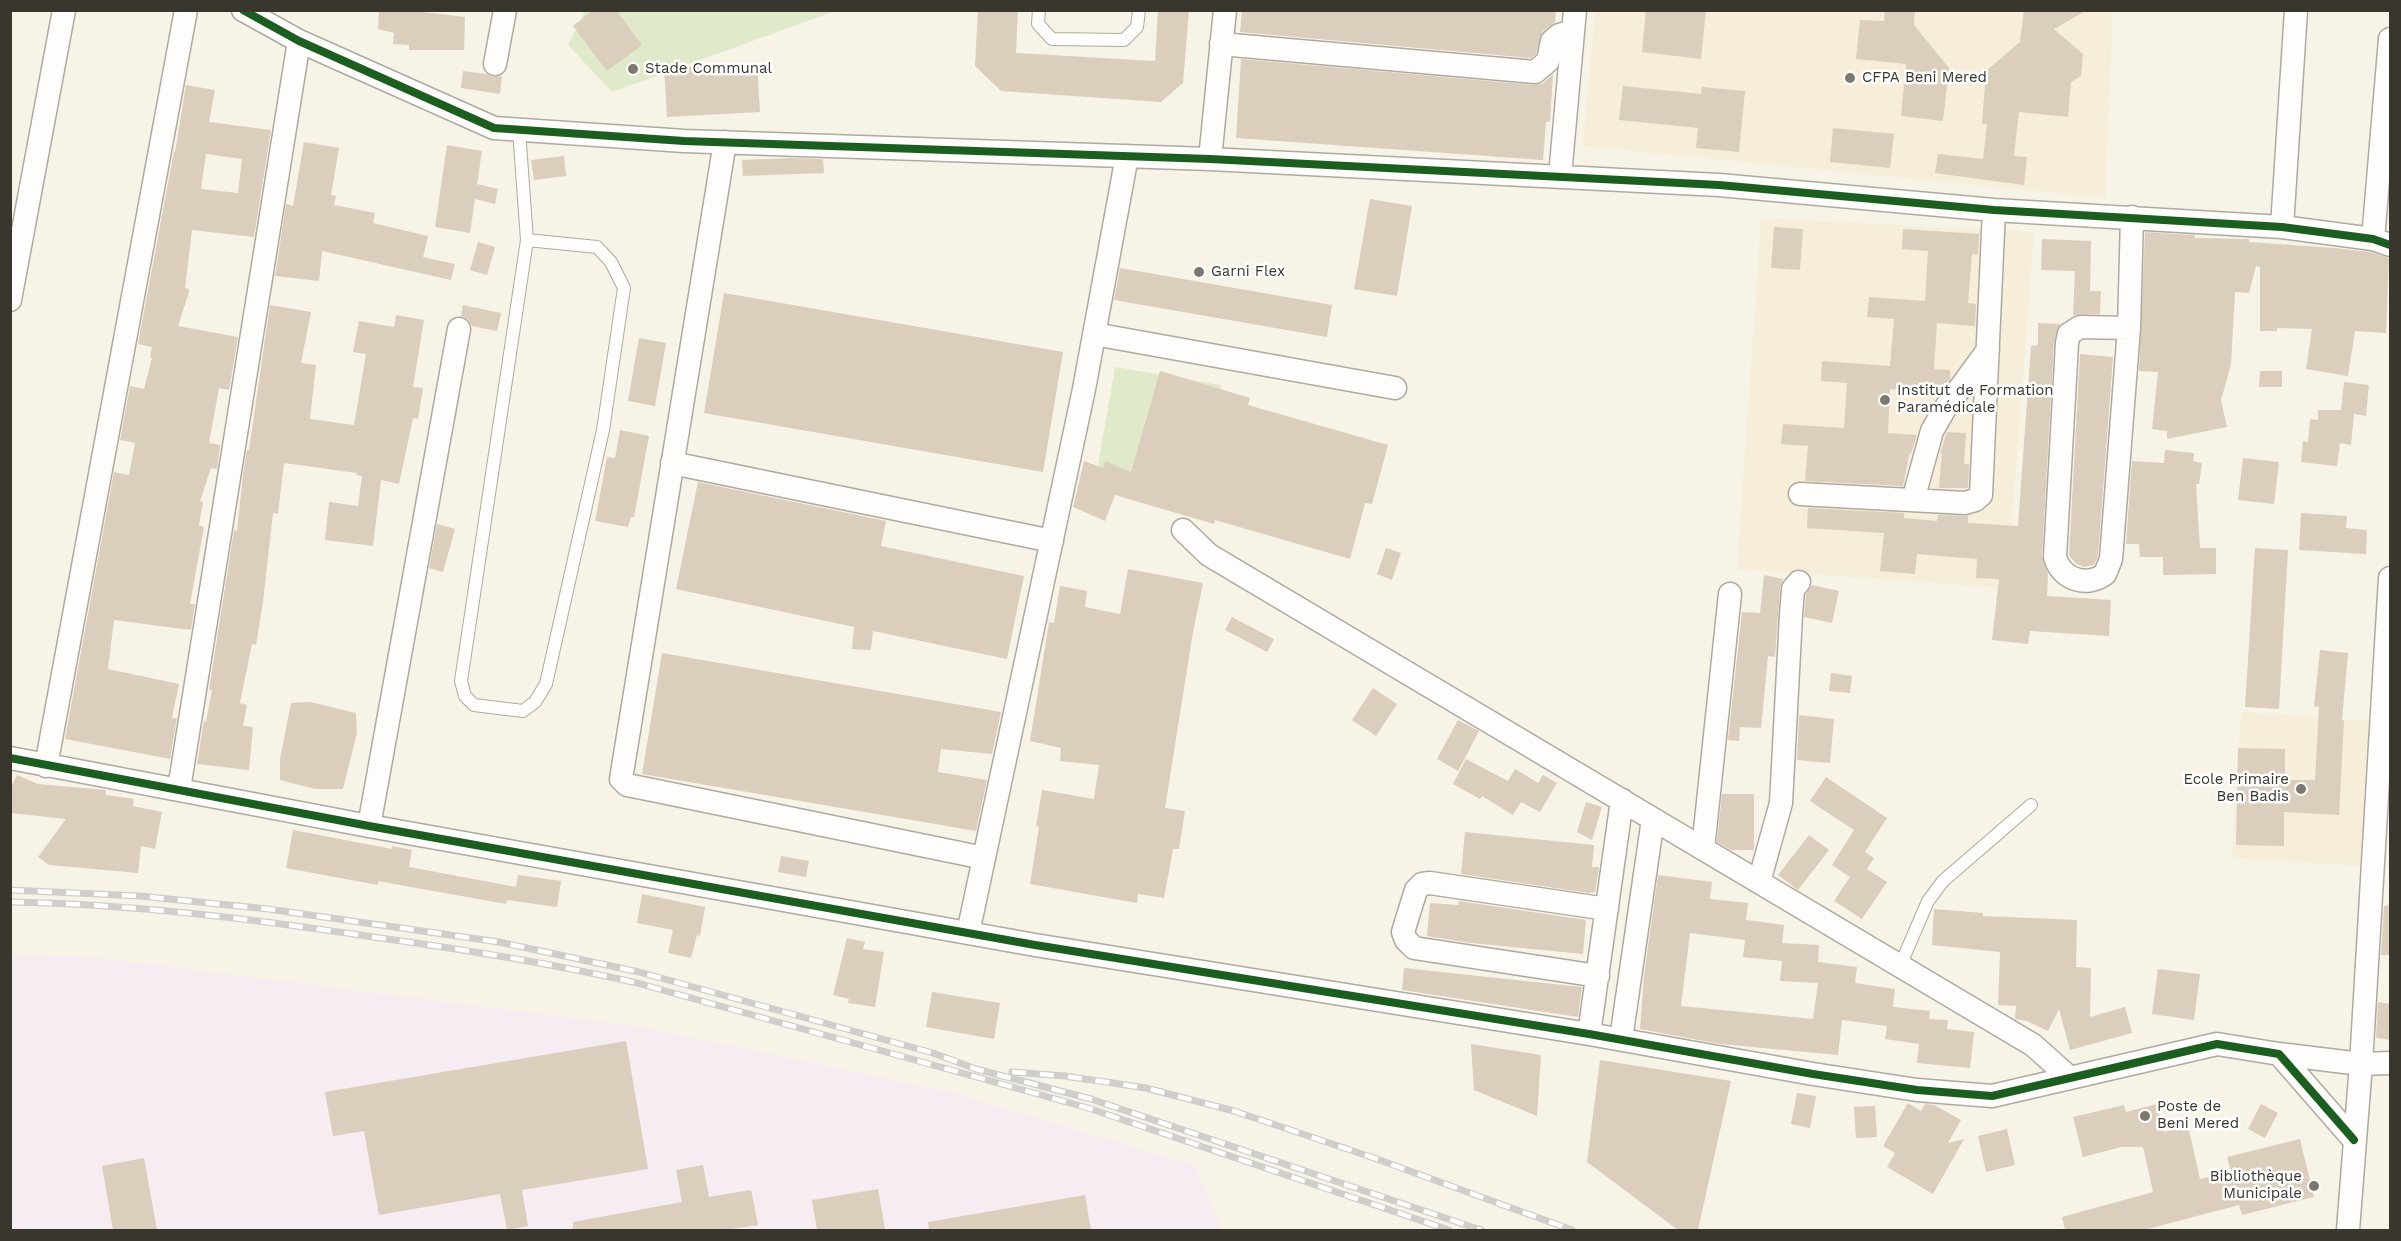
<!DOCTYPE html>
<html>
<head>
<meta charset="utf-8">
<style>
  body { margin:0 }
  #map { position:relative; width:2401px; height:1241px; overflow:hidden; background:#f8f3e7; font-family:"Work Sans",sans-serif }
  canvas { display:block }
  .frame { position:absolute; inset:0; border:12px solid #39362e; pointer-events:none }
</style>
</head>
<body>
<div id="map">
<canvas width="2401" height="1241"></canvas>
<div class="frame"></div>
</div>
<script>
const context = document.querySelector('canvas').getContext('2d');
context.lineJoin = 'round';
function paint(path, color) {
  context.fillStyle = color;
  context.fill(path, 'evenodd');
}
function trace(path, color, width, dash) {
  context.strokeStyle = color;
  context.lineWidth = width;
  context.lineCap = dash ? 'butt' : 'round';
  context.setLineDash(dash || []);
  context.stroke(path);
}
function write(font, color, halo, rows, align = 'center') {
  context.font = font + ' "Work Sans",sans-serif';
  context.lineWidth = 5;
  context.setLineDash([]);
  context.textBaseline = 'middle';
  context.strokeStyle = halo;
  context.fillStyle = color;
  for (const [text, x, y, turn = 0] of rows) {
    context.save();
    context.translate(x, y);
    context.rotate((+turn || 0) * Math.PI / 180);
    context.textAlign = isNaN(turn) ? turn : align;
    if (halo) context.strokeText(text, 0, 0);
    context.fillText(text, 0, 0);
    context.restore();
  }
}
const built = new Path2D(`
  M1595,11h518l-8,187 -522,-52z
  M1761,218l273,14 -27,356 -270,-19z
  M2241,712l128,9 -8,145 -129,-8z`);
const industrial = new Path2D(`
  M11,955l80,2 546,69 317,67 241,73 27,64h-1211z`);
const green = new Path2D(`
  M585,11h250l-223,81 -44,-47z
  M1115,367l106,18 -19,116 -107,-18z`);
const building = new Path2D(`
  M379,10h28l58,7 -1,33h-55v-5l-16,-1 1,-11 -16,-4z
  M593,10h23l26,35 -35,26 -34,-45z
  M978,10h40l-2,43 139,8 3,-51h31l-6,73 -22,19 -160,-11 -26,-25z
  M1242,10h314l-1,12 -12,9 -7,23 -5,4 -291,-26z
  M1646,10h60l-5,49 -59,-7z
  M1885,10h30l-1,15 35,43 -6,53 -42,-5 5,-52 -50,-5 4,-39 24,1z
  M2024,10h63l-33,19 29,25 -2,22 -10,6 -3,35 -49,-5 -5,44 13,1 -3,28 -89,-12 3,-19 45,5 4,-35h-5l4,-53 34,-29z
  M1241,59l293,26 9,-2 10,-9 -3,48h-4l-3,38 -307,-22z
  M757,63l3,49 -93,5 -3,-49z
  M463,71l23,3 7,3 9,-1 -2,18 -39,-6z
  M186,85l29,5 -6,32 62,8 -17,107 -62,-7 -7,58 4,1v3l-11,34 60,11 -9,53 -10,-2 -10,55 11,2 -3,24 -6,-1 -11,33 3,1 -4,23 5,2 -14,77h5l-4,26 -77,-10 -6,49 71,15 -7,34h5l-7,41 -105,-20 49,-267 15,3 6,-32 -15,-3 10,-54 14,3 8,-31h-2l2,-11 -14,-3 36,-193 1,1zM206,154l36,5 -4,34 -37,-4z
  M1623,86l78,8 1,-7 43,4 -6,61 -43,-4 2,-20 -79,-8z
  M1833,128l61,6 -4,34 -60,-6z
  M304,142l35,6 -8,47 5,1 -2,9 41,8 -2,10 55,13 -5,21 32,7 -4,16 -129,-29 -3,30 -44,-5 11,-72 7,2z
  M447,145l35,6 -5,33 21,5 -3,15 -20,-5 -5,34 -35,-6z
  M564,156l2,20 -32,4 -3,-20z
  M792,158l31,1 1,14 -81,3 -1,-16z
  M1370,199l42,7 -15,90 -43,-7z
  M1774,227l29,2 -3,41 -29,-2z
  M1903,229l76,5 -1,21 -6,-1 -4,49 8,1 -1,22 -38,-3 -3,46 16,1v10l-10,13 -50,-4 -2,44 29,2 -5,16 -3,4 -6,31 -98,-5 3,-35 -27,-2 2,-20 61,4 3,-45 -26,-2 1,-20 68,5 4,-47 -27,-2 2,-20 56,4 3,-50 -26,-2z
  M2145,232l50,3v3l54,1v3l86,6 35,4 19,6 -3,75 -31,-2 -7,45 -42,-7 6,-40 -35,-1v3h-17v-64l-4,-1 -7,27 -14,-1 -4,72 -10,36 6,27 -60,12v-8l-15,-2 6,-57 -19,-1z
  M2042,239l49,2 -1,50h11l-1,23 -27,1 2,-44 -34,-1z
  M478,242l17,5 -8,28 -17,-5z
  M1120,268l212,37 -5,32 -213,-37z
  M724,293l339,59 -20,120 -339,-59z
  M270,305l41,7 -10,51 15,2 -6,54 44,6 12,-71 -13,-2 6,-31 35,6 2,-12 28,5 -11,67 10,1 -5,31 -5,-1 -14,66 -18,-4 -8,66 -48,-6 4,-38 29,4 4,-30 -6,-1 1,-2 -73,-10 -6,51 -5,-1 -10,89 -7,43 -4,-1 -12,59 7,2 -4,21 10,1 -4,43 -52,-6 7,-43 2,1 6,-32h-3l25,-160 3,1 6,-57 4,-24h2z
  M463,305l38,8 -4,18 -25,-5 -4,-7 -7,-3z
  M2038,323l22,1 -6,18 -12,214 6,18 -1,22 64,4 -2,36 -79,-5 -2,13 -36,-4 7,-61 -23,-1 1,-19 -60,-5 -2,20 -35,-3 4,-38 -77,-5 1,-20 96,5v5l33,3 1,-6 30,1v7l50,3 13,-180 7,-1z
  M639,338l27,5 -11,63 -27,-5z
  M2080,354l33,3 -15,199 -4,9 -10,2 -8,-3 -7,-9z
  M1160,371l90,27 -2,7 140,40 -16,59 -7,-1 -15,56 -135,-39 -1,4 -99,-29 -10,26 -32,-14 11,-46 19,7 2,-7 26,11z
  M2260,371h22v16h-23z
  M2344,382l25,3 -3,31 -12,-2 -3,31 -11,-2 -3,23 -36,-4 2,-21 5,1 2,-23 8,1v-10h23z
  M620,430l29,6 -15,81h-3l-3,10 -33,-6 12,-64 8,1z
  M1947,432l19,1 -2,31h5l-1,24h-29l3,-35h-2z
  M2165,450l29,3 -1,8 9,2 -3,21h-3l4,64h16v26l-53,1v-18h-23l-1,-13h-13l6,-83 32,2z
  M2243,458l36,4 -5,42 -36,-4z
  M698,482l188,39 -5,25 143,30 -17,83 -134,-28 -2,19 -19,-1 2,-22 -178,-38z
  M2301,513l46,3 -1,12 21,2 -1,24 -67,-4z
  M437,524l18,5 -12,43 -14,-4z
  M1386,548l15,5 -9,27 -15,-6z
  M2255,548l33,2 -9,159 -34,-2z
  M1128,569l75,14 -10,49 -28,176 20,3 -6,38h-6l-9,49 -26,-4 -1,9 -107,-19 9,-57 -3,-1 6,-36 52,9 5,-34 -39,-4 1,-13 -31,-7 19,-119 5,1 6,-37 27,5 -2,16 35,7z
  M1764,575l19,4 -3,9 -5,69 -7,-1 -7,72 -21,-1 -1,14 -11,-1 14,-128 18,1z
  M1812,585l27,6 -7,32 -28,-6 2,-23z
  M1232,617l42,22 -7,13 -42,-22z
  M2320,650l28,3 -6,67h2l-5,95 -55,-3v34l-48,-1 2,-97 47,1v31h30l4,-73 -5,-1z
  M662,653l339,59 -9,42 -51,-5 -3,23 49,8 -11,51 -334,-57z
  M1831,673l21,3 -2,17 -21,-2z
  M1373,688l24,16 -21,32 -24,-16z
  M310,702l46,11 1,20 -14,56h-28l-35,-9v-21l11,-56z
  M1799,715l35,4 -4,44 -33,-3z
  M1458,720l21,11 -21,40 -21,-12z
  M1466,759l42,22 7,-12 23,14 5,-8 14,8 -17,29 -19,-10 -8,13 -31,-19 -2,3 -27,-15z
  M17,775l21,9 68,6v5l28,4 -1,7 29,6 -7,37 -14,-3 -3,27 -89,-8 -11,-8 28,-38 -56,-6v-23z
  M1826,777l61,41 -22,34 9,6 -7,11 20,13 -25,37 -28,-18 16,-24 -18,-12 22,-35 -44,-29z
  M1722,794h32v56h-23l-14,-8z
  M1586,802l16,5 -10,33 -15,-8z
  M293,830l99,19v-3l20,4 -3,17 107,20 2,-12 43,6 -4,26 -50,-7 -1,4 -128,-23v4l-92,-17z
  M1465,832l129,13 -2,22h7l-4,25 -6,1 -128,-19z
  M1809,835l20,15 -31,40 -20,-15z
  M781,856l28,5 -3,16 -28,-5z
  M1658,875l54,7 -2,17 38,4 -2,17 38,5 -2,18 37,2 -1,17 39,5 -2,16 40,6 -2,18 37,4 -1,8 19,1 -1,9 27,3 -4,36 -53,-5 2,-19 -34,-5 2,-13 -45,-6 -4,35 -118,-11 -80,-15 4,-53zM1690,933l55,7 -2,17 39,4 -2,20 38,2 -5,36 -132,-13z
  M642,894l63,13 -5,29 -3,-1 -6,23 -23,-5 5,-23 -36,-7z
  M1459,901l127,19 -3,34 -112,-11 -44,-7 3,-33 28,2z
  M2391,905v50h-10l3,-49z
  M1934,909l49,4v3l94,4 -1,47 15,1 -1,49 35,-10 7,26 -62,17 -11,-41 -11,22 -21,-10 -12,-2 1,-13 -18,-1 2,-53 -68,-7z
  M847,938l18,4 -2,7 21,3 -9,55 -27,-4 1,-4 -16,-4z
  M1404,968l178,19 -4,30 -176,-27z
  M2158,969l42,5 -6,46 -42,-6z
  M932,992l68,11 -6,36 -68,-12z
  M2378,1002l13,2v36l-15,-2z
  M626,1041l22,128 -126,21 6,36 -21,4 -7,-36 -121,21 -15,-84 -31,5 -8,-44z
  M1471,1044l70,11 -4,61 -63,-26z
  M1600,1060l131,21 -33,149h-20l-91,-68z
  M1797,1093l19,3 -6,32 -19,-4z
  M1908,1103l13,8 4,-7 9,1 27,15 -13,23 16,-4 -31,55 -46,-27 8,-14 -12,-7z
  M2157,1104l7,28 24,-6 12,53 31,-8 -4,-14 73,-18 14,58 -72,18 -3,-10 -95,25h-79l-3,-13 91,-25 -10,-45h-22l-38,10 -10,-40 51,-12 2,7z
  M2261,1104l17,9 -13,25 -17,-9z
  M1875,1106l2,31 -21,1 -2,-31z
  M2007,1129l8,36 -29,7 -8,-36z
  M144,1158l13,72h-44l-11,-64z
  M703,1165l6,32 42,-7 7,35 -34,5h-151v-8l109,-20 -6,-32z
  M878,1189l7,40 -68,1 -5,-30z
  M1085,1195l6,35h-162l-1,-8z`);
const lane = new Path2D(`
  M1039,10l-1,14 14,15 72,1 13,-13 2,-17
  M519,130l8,110 -66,441 4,15 9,9 49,6 12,-9 11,-18 57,-254 21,-142 -13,-26 -14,-15 -70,-7
  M1900,966l28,-65 15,-20 88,-76`);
const street = new Path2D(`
  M243,10l56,31 195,87 190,13 526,18 509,26 275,25 288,17 91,12 17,6
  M1221,44l314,28 13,-11 4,-20 7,-6 14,-4
  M495,64l10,-54
  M725,142l-104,637 6,6 30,6 327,67
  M1210,159l15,-149
  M1560,176l15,-166
  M2282,227l14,-217
  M2373,239l17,-200
  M10,300l54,-290
  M2080,327l49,1 -18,231 -6,15c-19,14 -44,5 -50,-17l12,-214 2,-9z
  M2129,328l3,-111
  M1094,334l301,54
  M672,463l380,78
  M1800,494l165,9 10,-3 6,-5 13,-285
  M1913,500l19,-69 12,-21 44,-60
  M1183,530l26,25 824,490 37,33
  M10,758l359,68 666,119 554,89 224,40 104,16 75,6 225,-52 62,10 75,86
  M46,766l140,-756
  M179,789l120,-748
  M369,826l90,-497
  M1703,849l27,-255
  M1759,882l22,-79 10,-188 2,-26 6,-7
  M968,933l116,-544 43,-233
  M1598,976l-184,-28 -8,-8 -3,-8 13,-42 6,-6 8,-1 177,26
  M1589,1034l33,-234
  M1621,1039l32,-220
  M2279,1054l82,10 29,-1
  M2348,1230l13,-166 29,-486`);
const rail = new Path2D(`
  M10,890l130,6 128,13 231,33 140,30 294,81 43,16 115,30 390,131
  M10,902c122,2 243,17 363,35 88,12 177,26 264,46l451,125 361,122
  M1012,1072l53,4 81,12 88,23 140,47 198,72`);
const cycleway = new Path2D(`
  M243,10l56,31 195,87 190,13 526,18 509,26 275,25 288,17 91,12 17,6
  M10,758l359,68 666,119 554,89 224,40 104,16 75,6 225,-52 62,10 75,86`);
const markers = [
  [633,69,6,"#7c786f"],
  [1850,78,6,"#7c786f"],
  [1199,272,6,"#7c786f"],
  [1885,400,6,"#7c786f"],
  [2301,789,6,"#7c786f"],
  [2145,1116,6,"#7c786f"],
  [2314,1186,6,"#7c786f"]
];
const poiNames = [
  ["Stade Communal",645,69],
  ["CFPA Beni Mered",1862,78],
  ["Garni Flex",1211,272],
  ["Institut de Formation",1897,391],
  ["Paramédicale",1897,408],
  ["Ecole Primaire",2289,780,"right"],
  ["Ben Badis",2289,797,"right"],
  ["Poste de",2157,1107],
  ["Beni Mered",2157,1124],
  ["Bibliothèque",2302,1177,"right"],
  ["Municipale",2302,1194,"right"]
];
paint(built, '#f6eed9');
paint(industrial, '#f6ecf2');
paint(green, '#e0eaca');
paint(building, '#dbcebc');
trace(lane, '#aeaaa1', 14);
trace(street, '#aeaaa1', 25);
trace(lane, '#fefdfb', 12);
trace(street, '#fefdfb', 22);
trace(rail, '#d0cecb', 7);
trace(rail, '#fff', 4.5, [14]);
trace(cycleway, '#1b5e20', 8);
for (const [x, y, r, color] of markers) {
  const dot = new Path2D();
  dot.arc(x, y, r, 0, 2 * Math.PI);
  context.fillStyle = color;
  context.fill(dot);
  trace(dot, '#fff', 2);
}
write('15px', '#39362e', '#fff', poiNames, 'left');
</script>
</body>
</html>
